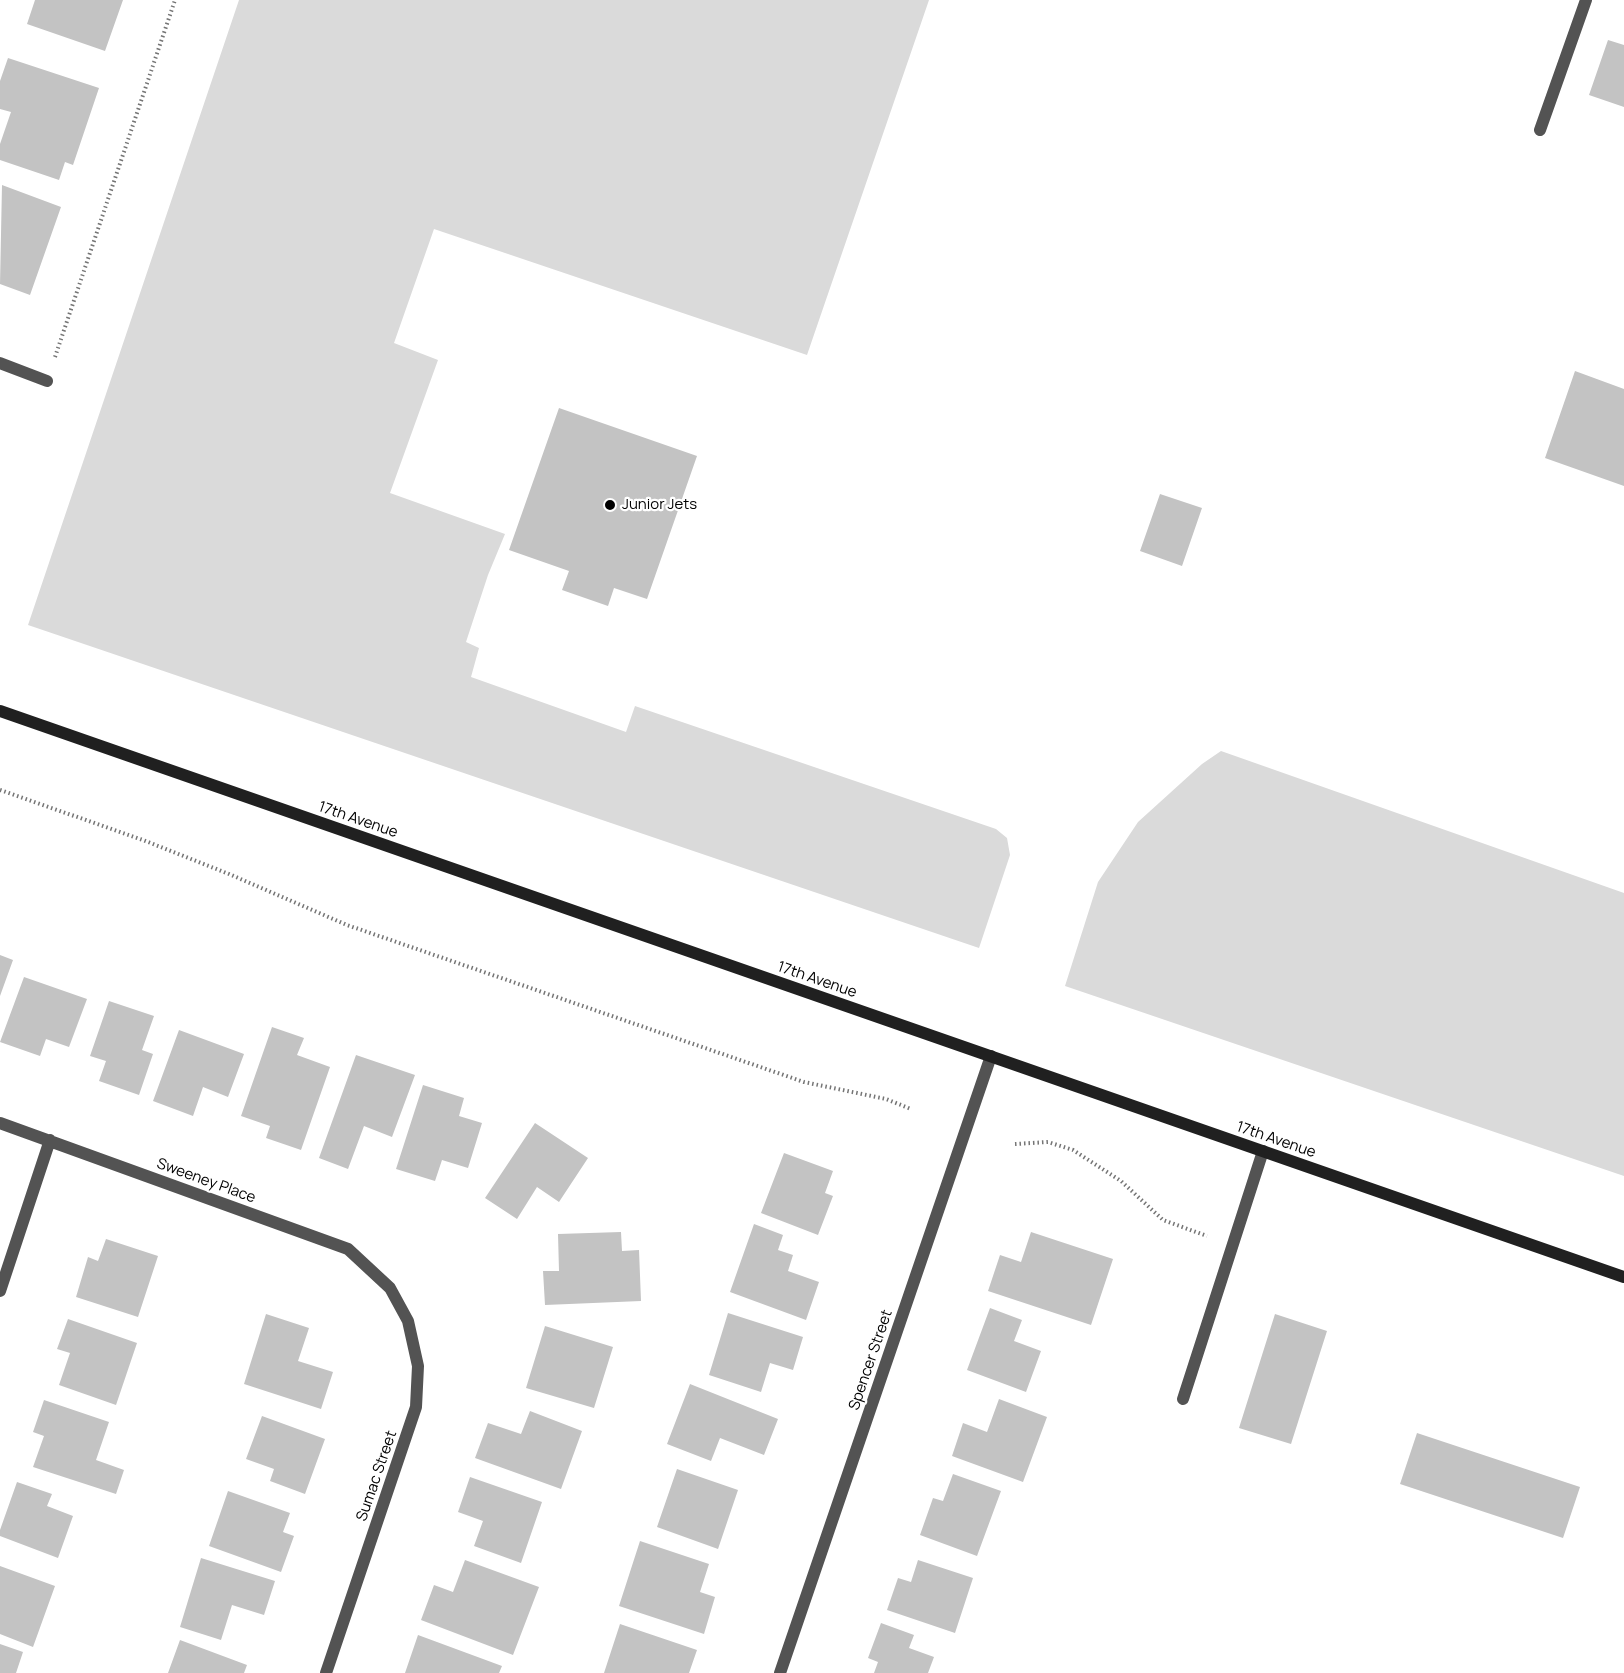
<!DOCTYPE html>
<html>
<head>
<meta charset="utf-8">
<style>
  body { margin:0 }
  canvas { display:block; background:#fff }
</style>
</head>
<body>
<canvas width="1624" height="1673"></canvas>
<script>
const context = document.querySelector('canvas').getContext('2d');
context.lineJoin = 'round';
function paint(path, color) {
  context.fillStyle = color;
  context.fill(path, 'evenodd');
}
function trace(path, color, width, dash) {
  context.strokeStyle = color;
  context.lineWidth = width;
  context.lineCap = dash ? 'butt' : 'round';
  context.setLineDash(dash || []);
  context.stroke(path);
}
function write(font, color, halo, rows, align = 'center') {
  context.font = font + ' Manrope,sans-serif';
  context.lineWidth = 4.5;
  context.setLineDash([]);
  context.textBaseline = 'middle';
  context.strokeStyle = halo;
  context.fillStyle = color;
  for (const [text, x, y, turn = 0] of rows) {
    context.save();
    context.translate(x, y);
    context.rotate((+turn || 0) * Math.PI / 180);
    context.textAlign = isNaN(turn) ? turn : align;
    if (halo) context.strokeText(text, 0, 0);
    context.fillText(text, 0, 0);
    context.restore();
  }
}
const green = new Path2D(`
  M239,0h690l-122,355 -373,-126 -40,114 44,17 -48,133 115,41 -17,41 -22,67 13,6 -8,29 155,55 9,-26 361,123 11,9 3,17 -31,93 -951,-323z
  M1221,751l403,142v283l-559,-190 33,-104 40,-60 64,-58z`);
const building = new Path2D(`
  M35,0h88l-18,51 -78,-27z
  M1608,40l16,5v62l-35,-12z
  M8,58l91,30 -26,77 -8,-3 -6,18 -59,-20v-16l11,-32 -11,-3v-28z
  M2,185l59,22 -31,88 -30,-11z
  M1575,371l49,18v97l-79,-28z
  M559,408l138,48 -50,143 -33,-11 -6,18 -46,-16 7,-19 -60,-21z
  M1160,494l42,14 -20,58 -42,-15z
  M0,955l13,5 -13,36z
  M24,977l63,22 -18,48 -23,-8 -6,17 -40,-14z
  M109,1001l45,15 -12,34 11,4 -14,41 -40,-14 7,-20 -16,-5z
  M272,1027l32,11 -7,17 33,12 -29,83 -35,-12 4,-12 -29,-10z
  M179,1030l65,24 -16,43 -25,-10 -10,29 -40,-15z
  M356,1055l59,20 -23,62 -28,-11 -16,43 -29,-11z
  M423,1085l41,13 -5,18 23,7 -14,45 -26,-8 -7,21 -39,-12z
  M535,1123l53,35 -29,44 -22,-15 -20,32 -32,-21z
  M784,1153l49,18 -8,22 8,3 -15,39 -57,-22z
  M754,1224l29,11 -5,15 15,5 -5,16 31,11 -13,38 -76,-28z
  M621,1232l1,19 17,-1 2,51 -96,4 -2,-34h16l-1,-37z
  M1031,1232l82,27 -22,66 -103,-34 12,-36 21,7z
  M106,1239l52,17 -20,61 -62,-20 12,-40 10,4z
  M990,1308l32,12 -8,21 27,10 -15,41 -59,-22z
  M728,1313l75,24 -10,33 -23,-7 -9,29 -52,-17z
  M266,1314l43,14 -11,33 35,11 -12,37 -77,-25z
  M1275,1314l52,17 -36,113 -52,-16z
  M68,1319l69,24 -21,62 -57,-20 11,-32 -13,-4z
  M545,1326l68,21 -19,61 -68,-20z
  M690,1384l88,35 -14,36 -44,-17 -9,23 -44,-17z
  M999,1399l48,18 -24,65 -71,-26 11,-33 24,9z
  M44,1400l65,22 -13,38 28,10 -8,24 -83,-27 11,-31 -11,-4z
  M530,1411l52,20 -21,58 -86,-31 13,-35 33,11z
  M262,1416l63,23 -20,55 -35,-13 4,-12 -28,-10z
  M1417,1433l163,54 -17,51 -163,-54z
  M677,1469l61,21 -20,59 -61,-22z
  M953,1474l48,17 -24,65 -57,-21 13,-37 10,3z
  M470,1477l72,25 -21,61 -47,-17 9,-25 -25,-9z
  M17,1482l35,12 -5,12 26,10 -15,42 -58,-22v-6z
  M228,1491l62,22 -7,19 11,4 -13,36 -72,-26z
  M640,1541l69,23 -9,28 15,5 -11,37 -85,-28z
  M201,1558l74,23 -11,34 -32,-10 -11,35 -41,-13z
  M465,1560l74,27 -26,68 -92,-35 13,-35 19,7z
  M918,1560l55,18 -18,55 -68,-23 11,-32 13,4z
  M0,1566l55,20 -22,61 -33,-13z
  M881,1623l33,12 -5,13 25,9 -6,16h-54l4,-11 -10,-4z
  M620,1624l77,26 -8,23h-85z
  M418,1635l84,31 -3,7h-94z
  M180,1640l67,25 -3,8h-76z
  M0,1644l23,8 -7,21h-16z`);
const path = new Path2D(`
  M55,357l120,-357
  M0,790l143,50 86,34 118,51 457,157 82,17 25,10
  M1015,1144l33,-2 25,8 48,31 42,39 44,16`);
const lane = new Path2D(`
  M1540,130l46,-130
  M1183,1399l80,-248`);
const street = new Path2D(`
  M0,363l47,18
  M0,1123l348,126 42,39 18,33 10,45 -2,41 -90,266
  M0,1291l50,-151
  M780,1673l211,-617`);
const secondary = new Path2D(`
  M0,711l1624,566`);
const markers = [
  [610,505,6,"#000"]
];
const poiNames = [
  ["Junior Jets",622,505]
];
const streetNames = [
  ["17th Avenue",358,820,19],
  ["17th Avenue",817,980,19],
  ["17th Avenue",1276,1140,19],
  ["Sweeney Place",206,1181,20],
  ["Spencer Street",871,1360,-71],
  ["Sumac Street",377,1476,-71]
];
paint(green, '#dadada');
paint(building, '#c3c3c3');
trace(path, '#757575', 4, [1.5, 3]);
trace(lane, '#535353', 12);
trace(street, '#535353', 12);
trace(secondary, '#202020', 12);
for (const [x, y, r, color] of markers) {
  const dot = new Path2D();
  dot.arc(x, y, r, 0, 2 * Math.PI);
  context.fillStyle = color;
  context.fill(dot);
  trace(dot, '#fff', 2);
}
write('15px', '#000', '#fff', poiNames, 'left');
write('15px', '#000', '#fff', streetNames);
</script>
</body>
</html>
